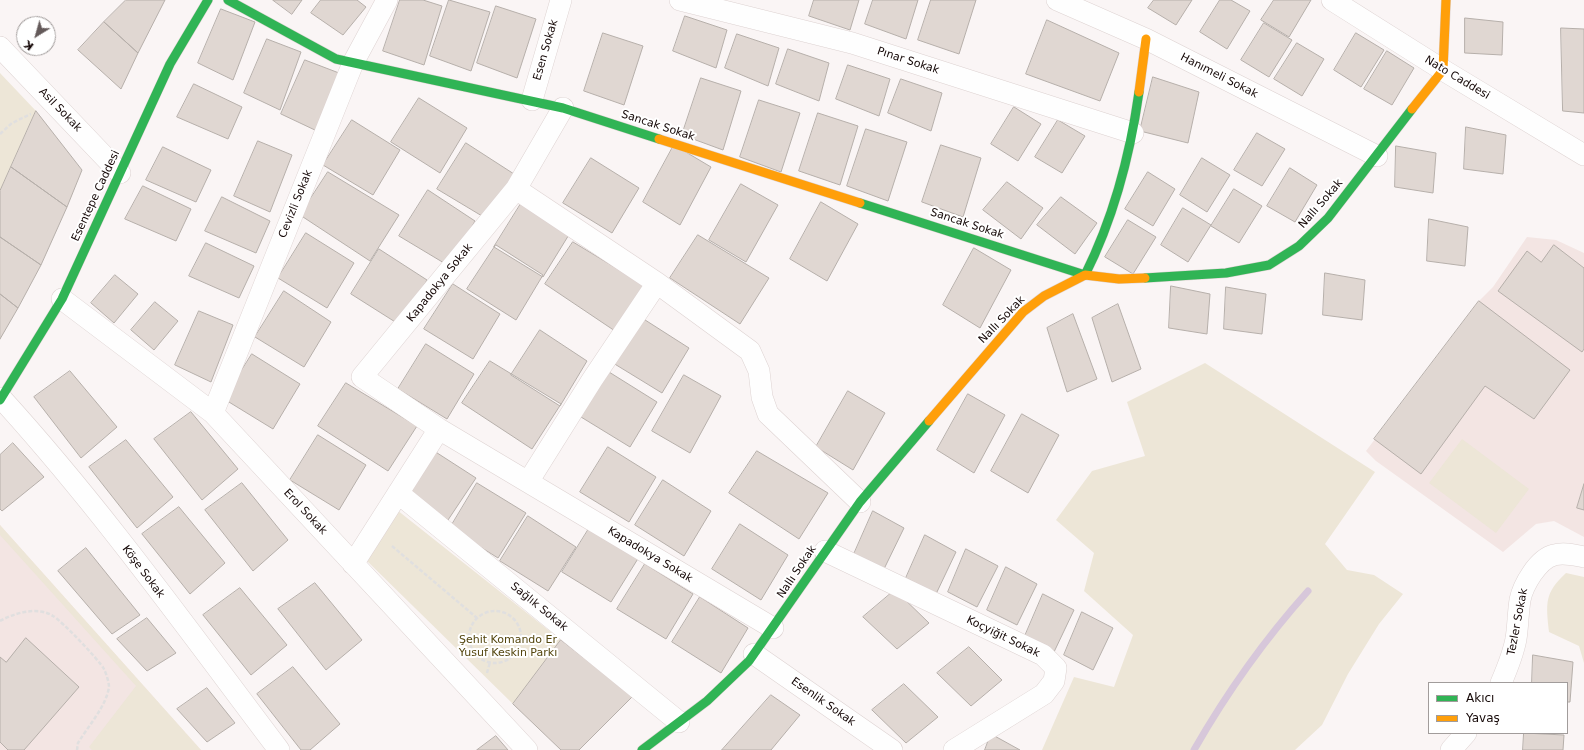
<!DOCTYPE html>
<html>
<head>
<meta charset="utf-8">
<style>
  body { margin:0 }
  #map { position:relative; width:1584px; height:750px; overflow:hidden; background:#faf5f5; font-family:"DejaVu Sans",sans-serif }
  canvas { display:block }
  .legend { position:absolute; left:1428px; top:682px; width:140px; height:52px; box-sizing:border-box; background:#fff; border:1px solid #a19c9b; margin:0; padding:5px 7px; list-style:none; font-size:12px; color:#140706 }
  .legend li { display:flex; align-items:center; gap:8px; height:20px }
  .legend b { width:20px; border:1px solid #a19c9b }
  .north { position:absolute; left:16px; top:16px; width:40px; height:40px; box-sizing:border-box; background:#fff; border:1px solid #a19c9b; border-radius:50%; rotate:217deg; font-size:11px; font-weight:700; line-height:16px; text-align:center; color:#140706 }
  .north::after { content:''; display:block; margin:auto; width:14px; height:18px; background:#645a5a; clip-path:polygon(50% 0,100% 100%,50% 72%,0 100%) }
</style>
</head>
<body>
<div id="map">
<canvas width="1584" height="750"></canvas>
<ul class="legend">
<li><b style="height:5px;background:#30b455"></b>Akıcı</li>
<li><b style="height:5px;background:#ff9f0a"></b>Yavaş</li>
</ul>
<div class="north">K</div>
</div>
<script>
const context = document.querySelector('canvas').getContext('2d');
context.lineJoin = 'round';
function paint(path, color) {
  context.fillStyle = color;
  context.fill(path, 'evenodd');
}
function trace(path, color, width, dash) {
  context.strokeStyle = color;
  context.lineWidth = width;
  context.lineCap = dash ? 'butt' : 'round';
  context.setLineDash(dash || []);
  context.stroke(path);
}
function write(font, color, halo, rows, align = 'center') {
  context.font = font + ' "DejaVu Sans",sans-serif';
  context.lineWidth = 4;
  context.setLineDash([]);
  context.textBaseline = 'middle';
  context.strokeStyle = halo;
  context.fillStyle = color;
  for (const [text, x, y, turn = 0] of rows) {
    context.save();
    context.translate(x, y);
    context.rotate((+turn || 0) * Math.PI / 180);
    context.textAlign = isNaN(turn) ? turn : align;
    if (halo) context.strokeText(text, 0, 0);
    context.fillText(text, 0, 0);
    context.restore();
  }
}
const built = new Path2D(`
  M1527,237l29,3 28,13v284l-30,-16 -18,3 -33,28 -127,-91 -10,-10 113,-150 14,-14z
  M0,525l201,225h-201z`);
const green = new Path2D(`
  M0,73l36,38 -36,80z
  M1205,363l170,109 -50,72 22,26 27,5 29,19 -24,30 -31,50 -26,51 -27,25h-253l32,-73 40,10 19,-52 -49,-44 10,-38 -38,-33 36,-49 53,-15 -18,-54z
  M1462,439l67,50 -33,44 -67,-50z
  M397,510l164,130 -48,64 -146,-143z
  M0,525l201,225h-109l-3,-3 47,-61 -136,-151z
  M1566,573l18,4v86l-5,-17 -30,-14c-3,-28 -5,-39 17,-59z`);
const stream = new Path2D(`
  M1194,750c32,-56 71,-111 114,-159`);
const building = new Path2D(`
  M126,0h39l-27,53 -34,-31z
  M273,0h29l-10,14z
  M321,0h36l9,7 -23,28 -32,-22z
  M400,0h23l19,6 -18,59 -41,-14z
  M449,0l41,12 -19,59 -41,-15z
  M814,0h45l-9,30 -41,-14z
  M873,0h45l-12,39 -41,-15z
  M931,0h45l-17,54 -41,-14z
  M1154,0h38l-16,25 -28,-17z
  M1220,0h11l19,11 -23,38 -27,-17z
  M1274,0h37l-22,37 -28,-17z
  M496,6l40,13 -19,59 -40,-15z
  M221,9l34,13 -22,58 -35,-17z
  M685,16l42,14 -11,38 -43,-17z
  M1465,18l38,4 -1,33 -37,-2z
  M1047,20l72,33 -19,48 -74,-27z
  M104,22l34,31 -17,36 -43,-39z
  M1264,23l28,17 -23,37 -28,-17z
  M1561,28l23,1v84l-21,-2z
  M603,33l40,13 -19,59 -40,-14z
  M1356,33l28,17 -23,37 -27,-17z
  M737,34l42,14 -11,38 -43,-18z
  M267,39l34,13 -21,58 -36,-17z
  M1297,43l27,16 -22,37 -28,-17z
  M788,49l41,14 -10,38 -43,-17z
  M1387,51l27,17 -22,37 -28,-16z
  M305,60l34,13 -22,58 -36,-17z
  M848,65l42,14 -11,37 -43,-17z
  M1153,77l46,15 -11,51 -48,-12z
  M701,78l40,13 -18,59 -41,-15z
  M901,79l41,14 -11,38 -43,-18z
  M194,84l48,23 -14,32 -51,-22z
  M419,98l48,30 -27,45 -49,-31z
  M759,100l41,13 -19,59 -41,-15z
  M1014,107l27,17 -23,37 -27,-17z
  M36,111l46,59 -15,37 -56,-40z
  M818,113l40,13 -18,59 -41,-14z
  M352,120l48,30 -27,45 -50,-30z
  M1058,120l27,16 -23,37 -27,-16z
  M1466,127l40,8 -3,39 -39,-5z
  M866,129l41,13 -19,59 -41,-15z
  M1257,133l28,16 -23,37 -28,-16z
  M258,141l34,14 -22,57 -36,-16z
  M466,143l48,31 -27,45 -50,-30z
  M674,145l37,22 -31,58 -37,-23z
  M941,145l40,13 -18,59 -41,-15z
  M1396,146l40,7 -3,40 -38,-6z
  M163,147l48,23 -15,32 -50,-22z
  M591,158l48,30 -27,45 -49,-30z
  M1202,158l28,17 -23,37 -27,-17z
  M11,167l56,40 -26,58 -41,-28v-46z
  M1290,168l27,17 -22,37 -28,-16z
  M328,172l71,43 -29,46 -70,-46z
  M1148,172l27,17 -22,37 -28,-17z
  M1007,182l36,26 -22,31 -38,-29z
  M741,184l37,21 -32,57 -37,-22z
  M143,186l48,23 -15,32 -51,-22z
  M1234,189l28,17 -23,37 -28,-17z
  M428,190l47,31 -26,45 -50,-30z
  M222,197l48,24 -14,32 -51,-22z
  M1061,197l36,26 -22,31 -38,-29z
  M522,202l48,31 -27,44 -49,-30z
  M821,202l37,22 -31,57 -37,-22z
  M1183,208l28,17 -23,37 -27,-17z
  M1429,219l39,8 -3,39 -38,-5z
  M1128,220l28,17 -23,37 -28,-17z
  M306,233l48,30 -27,45 -49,-30z
  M698,235l71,43 -29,46 -70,-46z
  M0,237l41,28 -23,43 -18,-14z
  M573,242l71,43 -29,46 -70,-47z
  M206,243l48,23 -15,32 -50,-22z
  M496,245l47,30 -27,45 -49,-31z
  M1554,245l30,23v81l-2,3 -84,-61 29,-40 14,11z
  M974,248l37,22 -31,58 -37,-23z
  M379,249l48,31 -27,45 -49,-31z
  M1325,273l40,7 -3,40 -39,-5z
  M115,275l23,19 -24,29 -23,-20z
  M453,284l47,30 -27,45 -49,-30z
  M1171,286l39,8 -3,40 -38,-6z
  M1226,287l40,7 -4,40 -38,-5z
  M284,291l47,31 -27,45 -49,-30z
  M0,294l18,14 -18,31z
  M1479,301l91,69 -36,49 -49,-33 -64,88 -47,-35z
  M155,302l23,19 -24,29 -23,-20z
  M1118,304l23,65 -29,13 -20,-64z
  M199,311l34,14 -22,57 -36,-17z
  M1073,314l24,65 -30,13 -20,-64z
  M642,318l47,30 -27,45 -49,-30z
  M540,330l47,31 -27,45 -49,-31z
  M426,344l48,30 -27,45 -49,-30z
  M252,354l48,30 -27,45 -49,-30z
  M490,361l71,43 -29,45 -70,-46z
  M70,371l47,56 -36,31 -47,-61z
  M609,372l48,30 -27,45 -49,-30z
  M684,375l37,21 -31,57 -38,-22z
  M346,383l71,43 -29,45 -70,-45z
  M848,391l37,22 -32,57 -37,-23z
  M968,394l37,21 -31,58 -37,-23z
  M191,412l47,57 -36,31 -48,-61z
  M1022,414l37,21 -31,58 -37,-22z
  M318,435l48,30 -27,45 -49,-30z
  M126,440l47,57 -36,31 -48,-61z
  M13,443l31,34 -42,34 -2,-2v-54z
  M608,447l48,30 -27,45 -49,-30z
  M431,449l45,29 -28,42 -44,-29z
  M757,451l71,42 -29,46 -70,-46z
  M663,480l48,31 -27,45 -49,-31z
  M242,483l46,57 -35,31 -48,-61z
  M477,483l49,30 -28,45 -48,-30z
  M1584,484v26l-7,-2z
  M179,507l46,56 -35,31 -48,-60z
  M873,511l31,17 -20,41 -30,-15z
  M528,516l48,31 -28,44 -48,-30z
  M740,524l48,31 -27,45 -49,-31z
  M590,527l49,30 -28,45 -49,-30z
  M925,535l31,17 -20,42 -30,-16z
  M86,548l54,67 -28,19 -54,-63z
  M966,549l32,17 -21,41 -29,-15z
  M645,564l48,30 -27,45 -49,-30z
  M1006,567l31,17 -20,41 -30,-15z
  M315,583l47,57 -36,30 -48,-61z
  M240,588l47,57 -36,30 -48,-60z
  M895,590l34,33 -32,26 -34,-32z
  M1043,594l31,16 -20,42 -29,-16z
  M700,597l48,31 -27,45 -49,-31z
  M1082,612l31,16 -20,42 -29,-15z
  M147,618l29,35 -29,18 -30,-32z
  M26,638l53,49 -55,63h-16l-8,-8v-85l6,5z
  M561,640l72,56 -54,54h-18l-48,-46z
  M969,647l33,33 -31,26 -34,-33z
  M1533,655l40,7 -3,40h-3v-19h-35z
  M293,667l47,57 -30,26h-9l-44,-56z
  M904,684l34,33 -32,26 -34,-33z
  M207,688l28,35 -28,19 -30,-33z
  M771,695l29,20 -29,35h-49z
  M1524,733l40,2 -1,15h-40z
  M991,734l29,16h-35z
  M496,736l12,14h-31z`);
const path = new Path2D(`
  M0,134l12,-11 19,-9
  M392,546l85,72
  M469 637a26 26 0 1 1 52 0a26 26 0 1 1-52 0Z
  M0,621c14,-8 38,-15 53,-5 9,5 46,44 51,53 2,4 5,13 5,18 -3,20 -21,39 -31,56l-1,7
  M487,673l3,-11`);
const street = new Path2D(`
  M680,0l172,43 281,90
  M1057,0l89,39 231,117
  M1332,0l111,70 141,85
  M0,47l120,126
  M532,100l29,-100
  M563,108l-47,81 -154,188 77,52 334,199
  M516,189l141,94 93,68 9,20 3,26 6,17 92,88
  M62,299l151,114 314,337
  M1,398c101,111 188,233 278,352
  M213,413l140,-350 34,-63
  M528,482l64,-102 65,-97
  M398,493l281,229
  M825,551l218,104 13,13 -2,13 -10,13 -90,56
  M353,564l86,-135
  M754,654l138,96
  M1501,683c6,-14 12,-28 15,-44 2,-13 2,-26 4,-39 3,-15 18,-41 34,-45 10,-3 20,0 30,2
  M1451,750l15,-17`);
const fast = new Path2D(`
  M228,0l108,59 227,49 96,31
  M860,203l225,72c29,-58 45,-119 54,-183
  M1145,278l81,-5 43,-8 30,-19 29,-28 84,-109
  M0,400l62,-101 108,-235 38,-64
  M642,750l65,-49 42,-40 111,-159 69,-81`);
const slow = new Path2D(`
  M1139,92l7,-53
  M1412,109l31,-39 3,-70
  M659,139l201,64
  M929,421l94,-109 21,-16 41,-21 34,4 26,-1`);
const streetNames = [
  ["Esen Sokak",546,50,-74],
  ["Pınar Sokak",908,61,18],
  ["Hanımeli Sokak",1219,76,27],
  ["Nato Caddesi",1457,78,31],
  ["Asil Sokak",60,110,46],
  ["Sancak Sokak",658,126,18],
  ["Esentepe Caddesi",96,196,-65],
  ["Cevizli Sokak",296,204,-68],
  ["Nallı Sokak",1321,204,-49],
  ["Sancak Sokak",967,224,18],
  ["Kapadokya Sokak",440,283,-51],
  ["Nallı Sokak",1002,320,-46],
  ["Erol Sokak",305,512,47],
  ["Kapadokya Sokak",650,555,31],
  ["Köşe Sokak",143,572,53],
  ["Nallı Sokak",797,572,-56],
  ["Sağlık Sokak",539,607,39],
  ["Tezler Sokak",1518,622,-79],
  ["Koçyiğit Sokak",1003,637,26],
  ["Esenlik Sokak",823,702,35]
];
const parkNames = [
  ["Şehit Komando Er",508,640],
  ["Yusuf Keskin Parkı",508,653]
];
paint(built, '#f3e5e3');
paint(green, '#ede6d7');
trace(stream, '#d7c7da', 7);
paint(building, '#e0d7d2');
trace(building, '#b6afaa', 1);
trace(street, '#ddd2d1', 22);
trace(fast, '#ddd2d1', 10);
trace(slow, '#ddd2d1', 10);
trace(path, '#e0dfdf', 2.5, [4, 2]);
trace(street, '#fefefe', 21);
trace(fast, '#30b455', 9);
trace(slow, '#ff9f0a', 9);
write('11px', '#140706', '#fff', streetNames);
write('11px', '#54460e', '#fff', parkNames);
</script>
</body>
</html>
